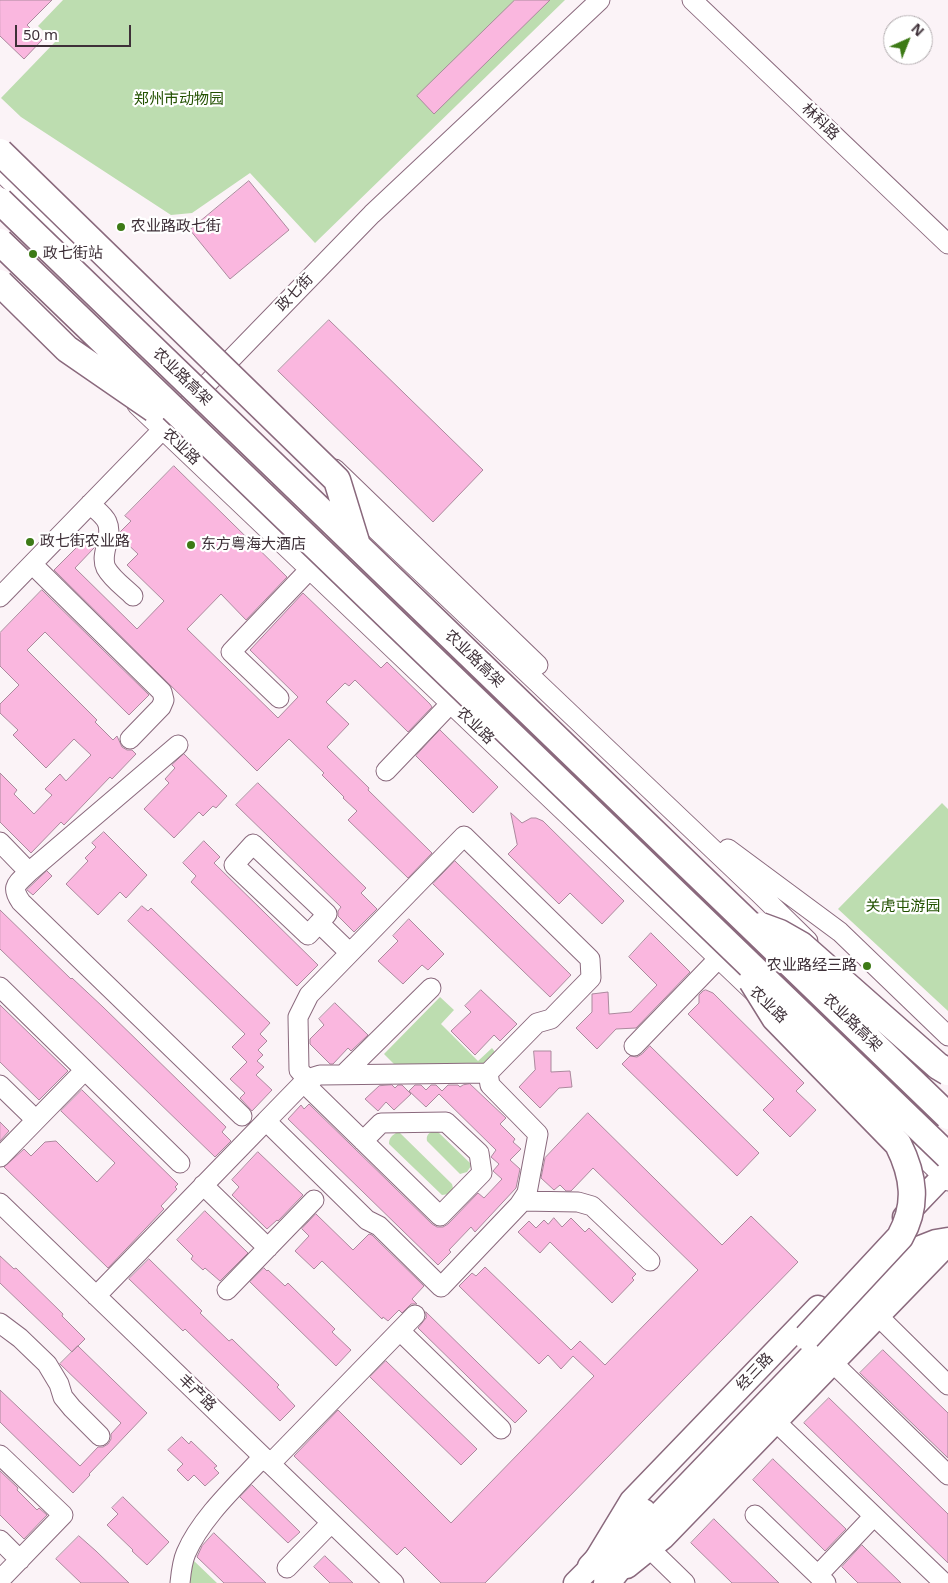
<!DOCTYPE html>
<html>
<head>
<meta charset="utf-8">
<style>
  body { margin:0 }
  #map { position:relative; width:948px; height:1583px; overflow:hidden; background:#fbf3f7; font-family:"Noto Sans",sans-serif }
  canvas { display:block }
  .north { position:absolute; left:883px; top:15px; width:50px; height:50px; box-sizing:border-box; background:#fff; border:1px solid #b2acaf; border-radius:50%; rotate:44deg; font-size:14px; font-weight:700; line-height:20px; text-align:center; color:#3e3038 }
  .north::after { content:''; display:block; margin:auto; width:18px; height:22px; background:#3d7a16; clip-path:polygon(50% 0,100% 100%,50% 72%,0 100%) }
  .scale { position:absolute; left:15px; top:25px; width:116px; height:22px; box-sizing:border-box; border:2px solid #3e3038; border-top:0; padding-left:6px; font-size:15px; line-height:18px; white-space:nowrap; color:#3e3038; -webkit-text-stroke:4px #fff; paint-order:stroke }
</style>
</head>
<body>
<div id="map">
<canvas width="948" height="1583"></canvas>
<div class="north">N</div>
<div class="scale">50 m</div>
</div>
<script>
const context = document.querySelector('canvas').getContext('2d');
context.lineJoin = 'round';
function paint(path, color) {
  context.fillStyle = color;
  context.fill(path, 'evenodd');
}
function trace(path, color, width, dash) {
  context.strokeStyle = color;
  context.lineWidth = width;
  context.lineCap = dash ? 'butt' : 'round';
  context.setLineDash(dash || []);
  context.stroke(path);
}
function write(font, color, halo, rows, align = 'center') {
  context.font = font + ' "Noto Sans","Noto Sans SC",sans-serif';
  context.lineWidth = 4.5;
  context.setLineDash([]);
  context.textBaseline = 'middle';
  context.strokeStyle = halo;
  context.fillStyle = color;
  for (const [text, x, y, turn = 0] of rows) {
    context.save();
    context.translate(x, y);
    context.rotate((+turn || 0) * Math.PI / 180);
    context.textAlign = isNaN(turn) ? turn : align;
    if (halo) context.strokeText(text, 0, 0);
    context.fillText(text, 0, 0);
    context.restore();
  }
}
const green = new Path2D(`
  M63,0h502l-250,243 -65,-70 -58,40 -21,2 -150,-98 -20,-19 54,-56 -17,-16z
  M942,803l6,6v202l-110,-102z
  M440,997l14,13 -13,14 37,37 14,-13 3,4 -12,12 -88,1 -11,-11z
  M433,1131h4l33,32 1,3 -4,6 -7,2 -33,-33c-1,-5 1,-8 6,-10z
  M396,1133h4l52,51 1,4 -4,6 -7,1 -53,-51c0,-5 2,-8 7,-11z
  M192,1559l25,24h-29z`);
const building = new Path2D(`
  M0,0h52l-25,25 15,15 -18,19 -24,-23z
  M515,0h35l-116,114 -17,-18z
  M249,181l40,49 -59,49 -40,-49z
  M329,320l154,150 -50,52 -155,-151z
  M174,466l113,111 -41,43 -25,-26 -34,35 91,89 20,-21 -48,-47 53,-57 78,75 6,-6 43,42 2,3 -24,25 -53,-52 -6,6 -4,-3 -19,19 23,22 -22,23 42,41 -1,2 64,63 -24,25 -60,-58 9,-9 -14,-13 1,-1 -22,-22 2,-2 -35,-34 -32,32 -203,-201 36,-36 6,7 -2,7 -19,20 62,61 27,-28 -37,-36 11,-11 -18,-17v-5l11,-11 -6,-5z
  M42,590l107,105 -20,20 -84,-83 -18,18 70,70 -2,2 18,18 4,-4 5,11 5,3h5l4,4 -24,25 -2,-2 -46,48 -3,-3 -30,31 -31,-31v-49l17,17 -3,4 20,20 18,-19 -7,-6 15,-15 6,7 25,-26 -17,-16 -28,29 -33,-33 5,-5 -18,-17v-9l19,-19 -19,-19v-33z
  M440,730l58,57 -25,26 -57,-57z
  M184,754l43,42 -11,12 -3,-2 -10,10 -4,-4 -25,26 -30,-29 25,-26 -4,-4 10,-11 -3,-3z
  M258,783l108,105 -5,5 16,16 -23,23 -16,-16v-5l3,-4 -105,-102z
  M511,813l11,10 9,-5h5l7,3 81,80 -22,23 -32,-31 -11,11 -51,-50 9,-9z
  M104,832l43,43 -21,23 -6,-6 -22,23 -32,-31 22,-23 -3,-3 11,-11 -4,-4z
  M204,841l16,16 -6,6 104,102 -21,21 -106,-104 5,-6 -13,-13z
  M455,861l116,114 -21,22 -117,-113z
  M47,871l5,5 -19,19 -6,-5z
  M142,906l6,5 3,-3 119,115 -10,11 7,7 -9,9 5,5 -6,6 7,6 -8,8 16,15 -20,21 -12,-13 5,-5 -15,-14 17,-17 -15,-15 13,-13 -117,-113z
  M0,910l71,69 1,-1 31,29 123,120 -4,5 9,9 -16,16 -215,-208z
  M409,919l35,35 -16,16 -6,-5 -19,19 -25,-23 20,-20 -5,-5z
  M651,933l39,39 -54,56 -20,1 -19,20 -21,-21 16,-16v-18l16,-2 1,22 22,-2 26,-27 -28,-28z
  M481,990l36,34 -17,17 -6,-6 -19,20 -24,-24 20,-19 -6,-6z
  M706,990l7,3 91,90 -8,8 20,19 -26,27 -27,-27 11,-11 -86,-85 11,-11v-8l4,-4z
  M335,1003l33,32 -17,16 -3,-3 -15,16h-3l-20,-20v-5l14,-14 -5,-6z
  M0,1005l68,66 -29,29 -39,-38z
  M650,1046l109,107 -22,23 -115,-112 8,-8 7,1 5,-3z
  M534,1051h17v21l19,-1 2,16 -13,1 -19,20 -21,-21 16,-17z
  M470,1084l36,34 -6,6 15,15 -2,3 8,7 -11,11 10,9 -4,19 -41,44 -4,-5 -22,23 2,2 -13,13 -150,-146 13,-14 3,4 5,-5 123,120 5,3h6l5,-3 30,-31 6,5 18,-19 -9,-8 6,-7 -8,-7 5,-7 -57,-56 -13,13 -17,-16 6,-6h6l5,5 5,-5h5l6,6 6,-6h10l2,2 3,-2z
  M392,1085l3,3 3,-3h4l9,9 -17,16 -8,-8 -8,9 -13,-12 14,-13z
  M82,1090l96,94 -3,3 2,2 -16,17 3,3 -56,59 -104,-101 20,-18 7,7 14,-14 11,-1 41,41 18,-19 -54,-52z
  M588,1113l134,132 29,-29 47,46 -313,321h-44l-36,-36 -8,8 -103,-99 44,-46 113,113 143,-147 -21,-20 -12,13 -13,-14 -9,9 -80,-78 13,-13 4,3 9,-9 86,83 9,-9 25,24 93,-95 -105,-102 -22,23h-5l-6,-6 -6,5 -13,-12 4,-20z
  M0,1122l9,9 -9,10z
  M258,1152l45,43 -25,26 -1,-1 -10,9 -35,-34 7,-8 -7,-7z
  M205,1211l43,42 -28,28 -15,-13 -2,2 -12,-11 2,-3 -16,-16z
  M316,1214l37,36 16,-16 3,1 52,51 -12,13 5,5h-6l-9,9 -3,-3 -11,11 -5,-4 -1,2 -60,-58 -8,8 -19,-18 14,-15 -7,-7z
  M554,1218l8,9 9,-9 14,14 4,-4 47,46 -4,4 2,2 -22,23 -62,-61 -10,11 -22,-21 11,-11 7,7 8,-8 4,4z
  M0,1256l14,13 2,-1 47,46 -1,2 23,23 -13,13 -72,-69z
  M149,1259l53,52 -2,2 29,28 3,-2 47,46 -2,2 18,19 -15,15 -95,-92 -2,2 -54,-52z
  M264,1268l3,3 1,-1 17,16 3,-3 47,46 -3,3 19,18 -15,16 -86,-84z
  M426,1312l101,99 -12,12 -97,-95 8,-10z
  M78,1346l69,67 -58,61 1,1 -17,18 -73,-71v-32l80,76 18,-19h5l5,-3 3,-5v-5l10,-11 -61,-59z
  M883,1350l65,63v45l-88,-85z
  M386,1361l91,88 -16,16 -91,-88z
  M829,1398l119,116v49l-144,-140z
  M182,1437l7,7 2,-3 26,25 -3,2 5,5 -14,13 -11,-11 -6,6 -11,-11 6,-6 -15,-14z
  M773,1459l73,70 -21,22 -72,-71z
  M0,1471l18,17 -1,2 20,20 2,-2 8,7 -23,24 -24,-24z
  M252,1485l48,47 -12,11 -48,-46z
  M123,1497l46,45 -22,23 -15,-14 1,-1 -26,-25 11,-11 -6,-6z
  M714,1519l65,64h-47l-41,-40z
  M214,1533l52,50h-42l-27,-26 5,-11z
  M79,1536l17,15 33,32h-48l-25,-24z
  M862,1545l3,3 36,35h-43l-16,-16z
  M325,1556l28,27h-23l-16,-16z`);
const minor = new Path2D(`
  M692,0l256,244
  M0,171l82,79
  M137,405l621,591
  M335,469l203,196
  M343,498l416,395 49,48
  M90,504c5,5 14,11 17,18 7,15 -8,31 -1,46 6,11 19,20 27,28
  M32,564l130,128 2,8 -3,7 -31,32
  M0,597l372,-383 228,-214
  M279,698l-48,-46 79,-83
  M386,771l65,-68
  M0,842l29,30c-12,12 -19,14 -8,30l221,214
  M728,849l112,83 108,104
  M29,872l149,-127
  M319,923l-11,12 -74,-70 19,-21 74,70 -8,9 31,30
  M0,987l180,176
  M634,1046l85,-88
  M344,1074l87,-86
  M0,1085l36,35
  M266,1121l41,-42 -8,-9 -1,-53 11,-22 155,-159 126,123 1,19 -40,41 -14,4 -49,50 -168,2 -13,4 5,12 128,125 42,-43 -3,-20 -33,-31 -65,1 -18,18
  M896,1131l52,50
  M0,1157l85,-87
  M203,1185l65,63
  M522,1201l56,1 14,4 58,55
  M0,1203l394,380
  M227,1290l87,-90
  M96,1296l170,-175 101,99 12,6 62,61 78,-82 8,-12 11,-59 -48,-49 -2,-12
  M878,1316l70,69
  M0,1323l20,15 27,26 12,20 4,13 9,11 28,28
  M400,1331l101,98
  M833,1363l115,112
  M776,1422l168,161
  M0,1455l63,60 -63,65
  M270,1464l145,-149
  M755,1515l71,68
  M0,1540l20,20
  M650,1549l35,34
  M287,1568l44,-45
  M818,1575l56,-59
  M180,1583c1,-10 2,-21 6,-30 15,-35 51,-68 77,-96`);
const major = new Path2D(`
  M904,1217l44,-46
  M627,1567l36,-29 285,-294
  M575,1583l16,-16 40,-66 187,-194`);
const highway = new Path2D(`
  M591,1567l52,-55
  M607,1583l45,-59 261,-272 23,-9 12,-2`);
const highwayBridge = new Path2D(`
  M0,152l337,328 20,65
  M0,201l948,915
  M0,242l948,914
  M0,283l67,66 87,60
  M761,926l19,7 21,12 137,121 10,6
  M752,981l23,37 123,126c16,32 20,61 2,93l-93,100`);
const markers = [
  [121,227,5,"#3d7a16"],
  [33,254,5,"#3d7a16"],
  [30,542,5,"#3d7a16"],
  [191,545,5,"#3d7a16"],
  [867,966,5,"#3d7a16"]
];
const parkNames = [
  ["郑州市动物园",179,100],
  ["关虎屯游园",903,907]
];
const streetNames = [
  ["林科路",820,122,44],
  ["政七街",295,293,-46],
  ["农业路高架",182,377,44],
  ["农业路",181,447,43],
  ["农业路高架",474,659,44],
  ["农业路",475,726,44],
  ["农业路",768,1005,44],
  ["农业路高架",852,1023,44],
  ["经三路",755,1372,-46],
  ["丰产路",197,1393,44]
];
const poiNames = [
  ["农业路政七街",131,227],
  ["政七街站",43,254],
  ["政七街农业路",40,542],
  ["东方粤海大酒店",201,545],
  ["农业路经三路",857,966,"right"]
];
paint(green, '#bdddb0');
paint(building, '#fab7df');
trace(building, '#ab899d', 1);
trace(minor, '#8a697d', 21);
trace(major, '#8a697d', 25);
trace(highway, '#8a697d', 29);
trace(minor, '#fff', 19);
trace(major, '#fff', 22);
trace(highway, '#fff', 26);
trace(highwayBridge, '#8a697d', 29, []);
trace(highwayBridge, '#fff', 26);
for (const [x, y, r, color] of markers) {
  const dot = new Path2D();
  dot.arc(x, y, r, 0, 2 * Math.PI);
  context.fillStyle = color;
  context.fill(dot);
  trace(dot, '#fff', 2);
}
write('15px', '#225100', '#fff', parkNames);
write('15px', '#3e3038', '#fff', streetNames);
write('15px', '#3e3038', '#fff', poiNames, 'left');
</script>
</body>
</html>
